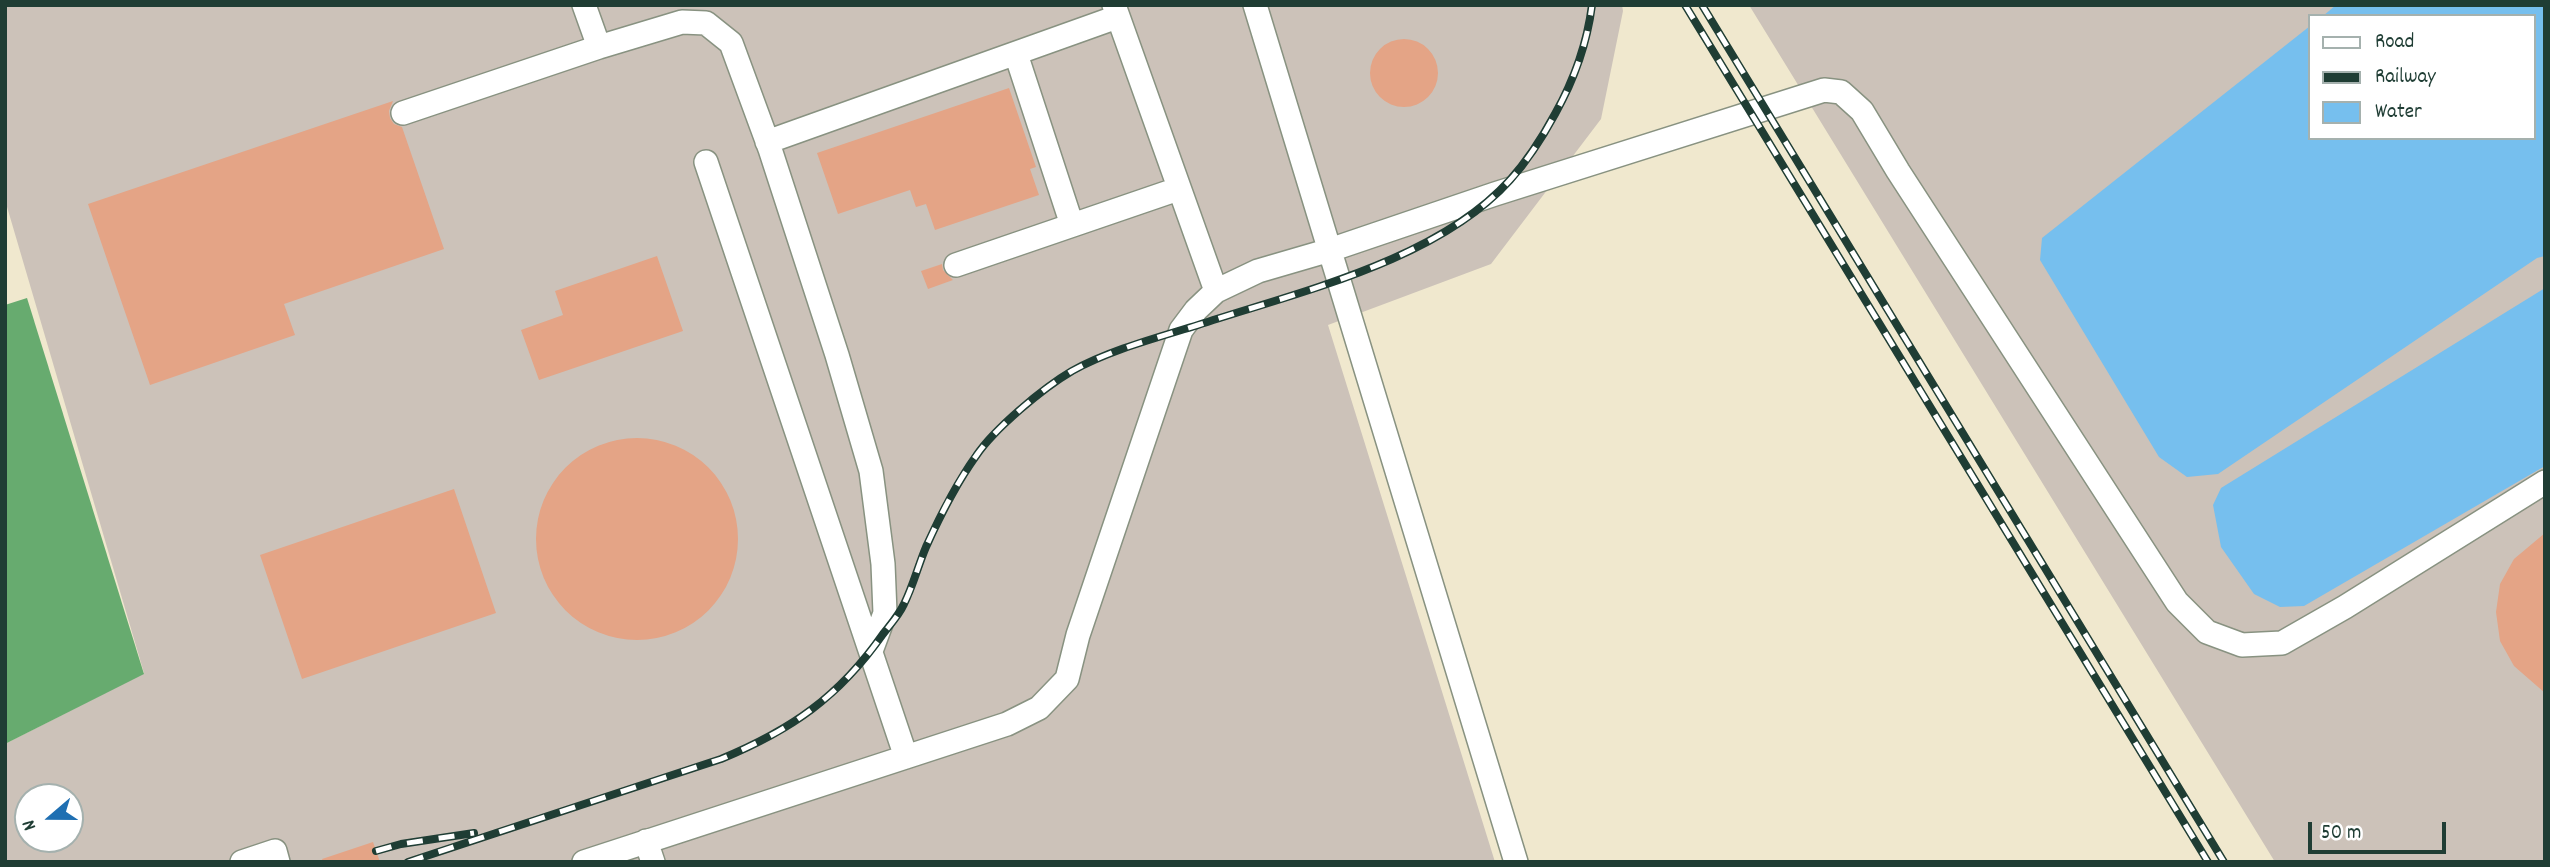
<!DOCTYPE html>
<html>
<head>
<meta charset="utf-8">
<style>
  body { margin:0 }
  #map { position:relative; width:2550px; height:867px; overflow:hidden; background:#f0e8ce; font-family:Dekko,sans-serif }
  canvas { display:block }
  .frame { position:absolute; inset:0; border:7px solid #1f3d34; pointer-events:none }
  .legend { position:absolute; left:2308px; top:14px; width:228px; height:126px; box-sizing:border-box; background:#fff; border:2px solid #a5b1ae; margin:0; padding:9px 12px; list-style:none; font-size:21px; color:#1f3d34 }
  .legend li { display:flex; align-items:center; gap:14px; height:35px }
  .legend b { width:35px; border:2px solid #a5b1ae }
  .north { position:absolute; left:14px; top:783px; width:70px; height:70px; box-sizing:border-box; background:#fff; border:2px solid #a5b1ae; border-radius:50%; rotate:250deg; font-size:19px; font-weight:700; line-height:28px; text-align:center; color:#1f3d34 }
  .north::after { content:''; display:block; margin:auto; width:24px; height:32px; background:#1f6fb2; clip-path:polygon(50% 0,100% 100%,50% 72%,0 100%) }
  .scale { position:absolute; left:2308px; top:822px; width:138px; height:32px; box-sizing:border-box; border:4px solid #1f3d34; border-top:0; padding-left:9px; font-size:21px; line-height:24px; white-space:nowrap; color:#1f3d34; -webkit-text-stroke:5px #fff; paint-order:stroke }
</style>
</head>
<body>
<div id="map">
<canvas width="2550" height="867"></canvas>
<div class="frame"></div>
<ul class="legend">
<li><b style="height:9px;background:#fff"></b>Road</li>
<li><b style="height:9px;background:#1f3d34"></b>Railway</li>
<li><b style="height:19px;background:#76bfee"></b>Water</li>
</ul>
<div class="north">N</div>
<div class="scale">50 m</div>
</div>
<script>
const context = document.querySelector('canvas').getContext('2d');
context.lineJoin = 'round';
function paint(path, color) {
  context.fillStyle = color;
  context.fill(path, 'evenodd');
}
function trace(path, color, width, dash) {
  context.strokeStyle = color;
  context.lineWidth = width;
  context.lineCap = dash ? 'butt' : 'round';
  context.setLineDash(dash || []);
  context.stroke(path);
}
const industrial = new Path2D(`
  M5,5h1617l1,6 -22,108 -110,145 -163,61 167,537h-1490v-118l139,-71 -139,-473zM28,797h42v42h-42z
  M1749,5h796v857h-270zM2310,16h224v122h-224z`);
const forest = new Path2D(`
  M27,298l117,376 -139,70v-439z`);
const water = new Path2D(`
  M2336,5h209v251l-8,2 -319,216 -31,3 -28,-20 -119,-197 2,-22 268,-212v112h224v-122h-211z
  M2545,288v178l-241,140 -24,1 -26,-13 -33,-47 -8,-42 8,-17z`);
const building = new Path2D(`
  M1370 73a34 34 0 1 1 68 0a34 34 0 1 1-68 0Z
  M1009,88l27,79 -6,2 9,26 -104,35 -9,-26 -10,3 -6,-17 -72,24 -21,-61z
  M393,101l-4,10 1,7 4,6 8,3 42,122 -160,55 11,31 -145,50 -62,-181z
  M657,256l26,75 -144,49 -18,-50 42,-15 -8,-24z
  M942,264l1,6 10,10 -25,9 -7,-18z
  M536 539a101 101 0 1 1 202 0a101 101 0 1 1-202 0Z
  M454,489l42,124 -194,66 -42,-124z
  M2545,533v160l-31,-27 -14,-25 -4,-29 4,-28 14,-25z
  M373,842l7,20h-57l-1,-3z`);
const minor = new Path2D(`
  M584,5l15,42
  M1114,5l102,286
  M1255,5l261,857
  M1016,54l56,171
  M403,113l196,-66 83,-25 24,1 25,20 39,106 67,206 34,116 12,93 2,49 -14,38
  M767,142l350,-125
  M706,162l200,595
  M956,265l222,-76
  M646,841l7,21
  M242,862l33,-11 3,11
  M584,862l423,-138 32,-16 28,-29 11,-44 103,-305 15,-20 20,-19 42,-20 72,-21 165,-56 329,-104 17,2 21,19 36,60 279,431 30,30 35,13 40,-2 63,-36 200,-125`);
const rail = new Path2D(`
  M1685,5l523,857
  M1702,5l522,857
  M376,851l25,-7 73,-11
  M408,862l313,-103c70,-29 118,-62 162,-125 7,-9 16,-19 21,-30 9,-18 14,-38 22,-57 14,-31 30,-63 50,-91 18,-27 67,-68 96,-85 38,-21 84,-33 126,-46 100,-33 239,-64 312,-145 18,-20 32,-42 45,-66 19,-34 32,-70 37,-109`);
paint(industrial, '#ccc2b9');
paint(forest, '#67ab6f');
paint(water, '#76bfee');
paint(building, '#e4a486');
trace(minor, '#889281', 26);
trace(minor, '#fff', 23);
trace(rail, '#1f3d34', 8);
trace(rail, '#fff', 5, [16]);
</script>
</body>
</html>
